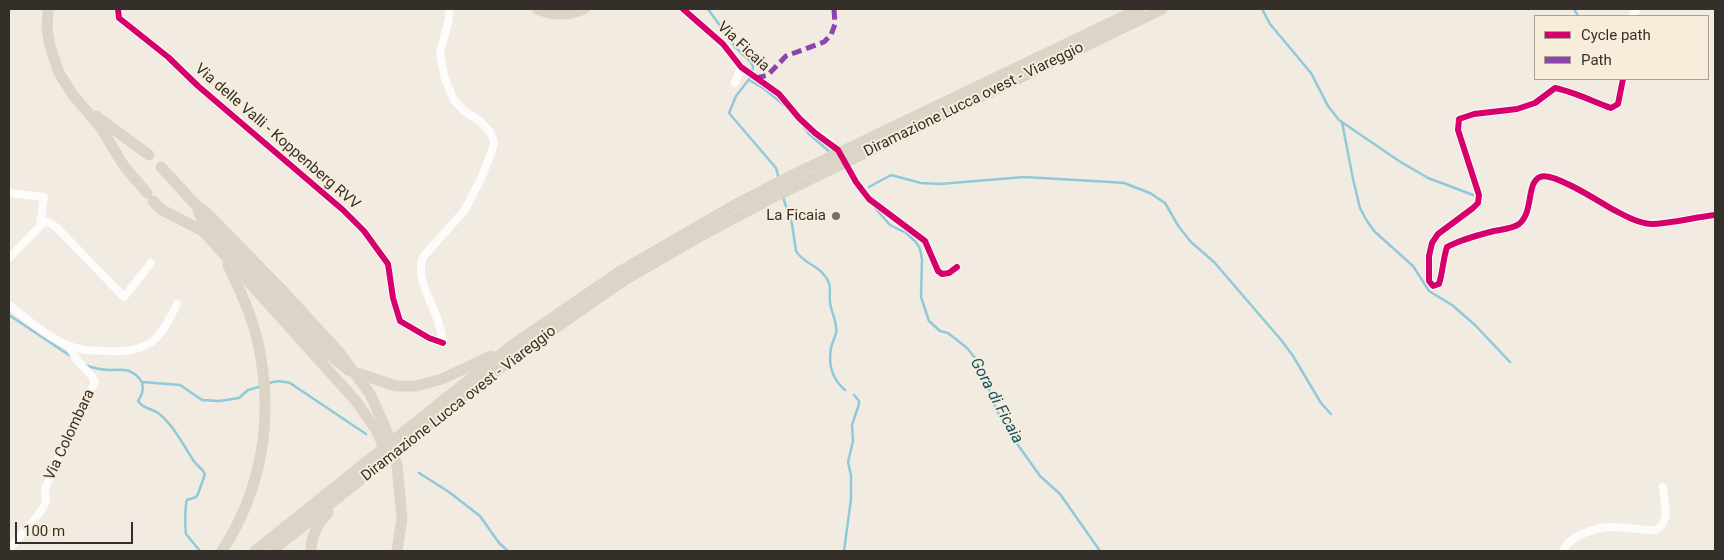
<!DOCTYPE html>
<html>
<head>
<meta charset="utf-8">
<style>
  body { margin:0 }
  #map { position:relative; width:1724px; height:560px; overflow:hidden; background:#f1ebe1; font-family:Roboto,sans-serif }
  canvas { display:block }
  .frame { position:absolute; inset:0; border:10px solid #343029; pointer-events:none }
  .legend { position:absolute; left:1534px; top:15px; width:175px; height:65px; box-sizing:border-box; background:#f8ecda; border:1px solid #aaa193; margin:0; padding:6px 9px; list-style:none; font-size:15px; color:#343029 }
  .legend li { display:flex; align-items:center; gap:10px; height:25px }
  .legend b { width:25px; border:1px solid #aaa193 }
  .scale { position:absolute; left:15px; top:522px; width:118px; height:22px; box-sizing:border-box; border:2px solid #343029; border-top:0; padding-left:6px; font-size:15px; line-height:18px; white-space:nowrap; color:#343029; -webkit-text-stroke:4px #f8ecda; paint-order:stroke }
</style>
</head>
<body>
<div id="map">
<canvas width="1724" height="560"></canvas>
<div class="frame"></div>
<ul class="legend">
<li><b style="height:6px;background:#d6006c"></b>Cycle path</li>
<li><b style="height:6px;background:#8e44ad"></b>Path</li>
</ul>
<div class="scale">100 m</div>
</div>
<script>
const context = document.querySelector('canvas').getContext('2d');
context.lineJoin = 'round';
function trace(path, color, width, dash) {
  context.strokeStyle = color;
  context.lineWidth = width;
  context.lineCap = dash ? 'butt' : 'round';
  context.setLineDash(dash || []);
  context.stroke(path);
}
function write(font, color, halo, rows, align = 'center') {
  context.font = font + ' Roboto,sans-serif';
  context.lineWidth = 4;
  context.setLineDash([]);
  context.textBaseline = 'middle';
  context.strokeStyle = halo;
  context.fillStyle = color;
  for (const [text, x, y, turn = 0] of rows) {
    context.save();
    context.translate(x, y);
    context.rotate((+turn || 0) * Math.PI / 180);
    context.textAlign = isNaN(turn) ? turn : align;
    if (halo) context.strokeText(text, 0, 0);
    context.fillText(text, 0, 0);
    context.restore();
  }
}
const stream = new Path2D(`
  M708,9l28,39 14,13 3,5 -1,8
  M1262,9l8,15 41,49 17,33 11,14 60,41 29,17 45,17
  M1574,9l4,7
  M750,78l-14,18 -7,17 47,55 3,11
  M749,80l14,8 21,17
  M1342,122l11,57 7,29 7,13 7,10 39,35 16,25 23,14 23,20 35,37
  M803,126l6,8 22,19
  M869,187l22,-12 30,8 19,1 84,-7 86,5 14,1 26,10 15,10 14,24 12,15 23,20 68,79 11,15 28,47 10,11
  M783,197l9,27 4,27c8,14 26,14 33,32 2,7 0,13 1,19 1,11 8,21 6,31 -1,5 -4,10 -5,15 -3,17 1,31 14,42
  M875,208l15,17 16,8 10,9 4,7 2,10 -1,38 8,24 11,10 8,2 19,15 9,11 6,11 14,39 10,19 34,48 20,18 40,57
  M9,315l63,42
  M85,365c8,3 16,5 25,5 15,-1 23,-1 32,12
  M142,382l38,3 22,15 17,1 20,-3 9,-8 14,-4
  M142,382c2,8 0,13 -4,19 5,8 13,7 20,12 14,10 26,33 35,47 4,6 9,8 12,14l-7,20 -2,3 -9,3c-2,4 -2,28 -1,34l14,17
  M267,384c9,-4 14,-3 23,-1l76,51
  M419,473l30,19 31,24 19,27 9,8
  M844,551l7,-52v-24l-3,-13 5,-21 -1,-16 7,-21v-3l-5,-6`);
const minor = new Path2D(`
  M118,9l1,9 49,39 30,29 145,124 21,21 24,33 5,34 7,23 29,17 14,5
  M683,9l40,35 18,23 38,27 20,24 16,15 16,10
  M1633,16l4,-7
  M1623,79l-5,25 -7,4c-19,-7 -37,-16 -56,-20l-20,15 -18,6 -43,5 -15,5 -1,11 21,65 -1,8 -5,5 -35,26 -6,9 -3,13v25l4,5 6,-2c4,-13 4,-25 8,-37 15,-8 31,-12 47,-16 9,-2 18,-2 25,-7 15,-12 7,-41 21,-47 12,-6 60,25 72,32 12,6 25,14 39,15 18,0 45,-7 64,-9
  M735,83l6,-16
  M849,169l7,13 13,17 56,42 13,30 4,3 7,-1 8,-6
  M9,193l35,4 -4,29
  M9,258l35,-36c6,-1 9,3 14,7l66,68 27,-34
  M9,305c22,17 46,40 75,45 7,1 15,0 23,1 16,1 34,0 47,-11 10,-8 17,-24 23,-36
  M443,343c-1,-7 -3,-15 -5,-23 -7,-19 -23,-43 -15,-63l41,-46 16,-30 12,-30 2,-10 -4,-9 -10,-11 -16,-10 -10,-11 -9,-21 -5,-26 9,-34v-10
  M9,550l33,-40 4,-9 -1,-11 9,-24 12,-22 29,-63c-8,-13 -21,-19 -25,-35
  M1563,551c6,-15 31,-23 46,-24 16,-1 32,4 47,3 15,-9 8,-28 7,-43`);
const highway = new Path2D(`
  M48,9l-1,19 3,18 9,27 14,22 28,33 23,38 23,27
  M537,9c16,7 31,7 47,0
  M96,116l53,39
  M161,167l33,36 13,10 76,78 56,61 31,42 16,35 11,36 5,53 -5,33
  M153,201l9,9 41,21 153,170 20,29 11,24
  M198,211l4,8 99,107 22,23 25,21 48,16h20l26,-7 49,-23
  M222,551c41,-63 52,-135 36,-208 -6,-27 -18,-53 -30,-78
  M255,551l256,-205 108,-74 114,-66 62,-32 344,-165
  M272,551l202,-163 46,-35 103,-72 76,-44 79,-42 384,-186
  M311,551c0,-15 7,-28 17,-38`);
const quiet = new Path2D(`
  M756,78l12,-3 18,-19 38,-14 7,-7 4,-11 -1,-15`);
const cycleway = new Path2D(`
  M118,9l1,9 49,39 30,29 145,124 21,21 24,33 5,34 7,23 29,17 14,5
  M683,9l40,35 18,23 38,27 20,24 16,15 23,17 18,32 13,17 56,42 13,30 4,3 7,-1 8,-6
  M1623,79l-5,25 -7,4c-19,-7 -37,-16 -56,-20l-20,15 -18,6 -43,5 -15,5 -1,11 21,65 -1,8 -5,5 -35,26 -6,9 -3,13v25l4,5 6,-2c4,-13 4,-25 8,-37 15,-8 31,-12 47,-16 9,-2 18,-2 25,-7 15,-12 7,-41 21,-47 12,-6 60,25 72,32 12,6 25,14 39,15 18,0 45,-7 64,-9`);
const markers = [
  [836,216,5,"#767169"]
];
const streetNames = [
  ["Via Ficaia",743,47,43],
  ["Diramazione Lucca ovest - Viareggio",974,100,-26],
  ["Via delle Valli - Koppenberg RVV",277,137,41],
  ["Diramazione Lucca ovest - Viareggio",459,404,-38],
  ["Via Colombara",70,435,-65]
];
const poiNames = [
  ["La Ficaia",826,216]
];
const waterNames = [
  ["Gora di Ficaia",996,401,62]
];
trace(stream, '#90c9da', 2.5);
trace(minor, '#fdfcfa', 8);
trace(highway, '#ddd4c8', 11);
trace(quiet, '#8e44ad', 5, [10, 5]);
trace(cycleway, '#d6006c', 6);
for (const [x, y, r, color] of markers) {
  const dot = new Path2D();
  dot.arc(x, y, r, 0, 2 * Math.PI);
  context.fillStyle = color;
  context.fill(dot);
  trace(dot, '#f8ecda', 2);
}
write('15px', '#343029', '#f8ecda', streetNames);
write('15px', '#343029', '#f8ecda', poiNames, 'right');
write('italic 16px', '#0c5568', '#f8ecda', waterNames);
</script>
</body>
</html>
